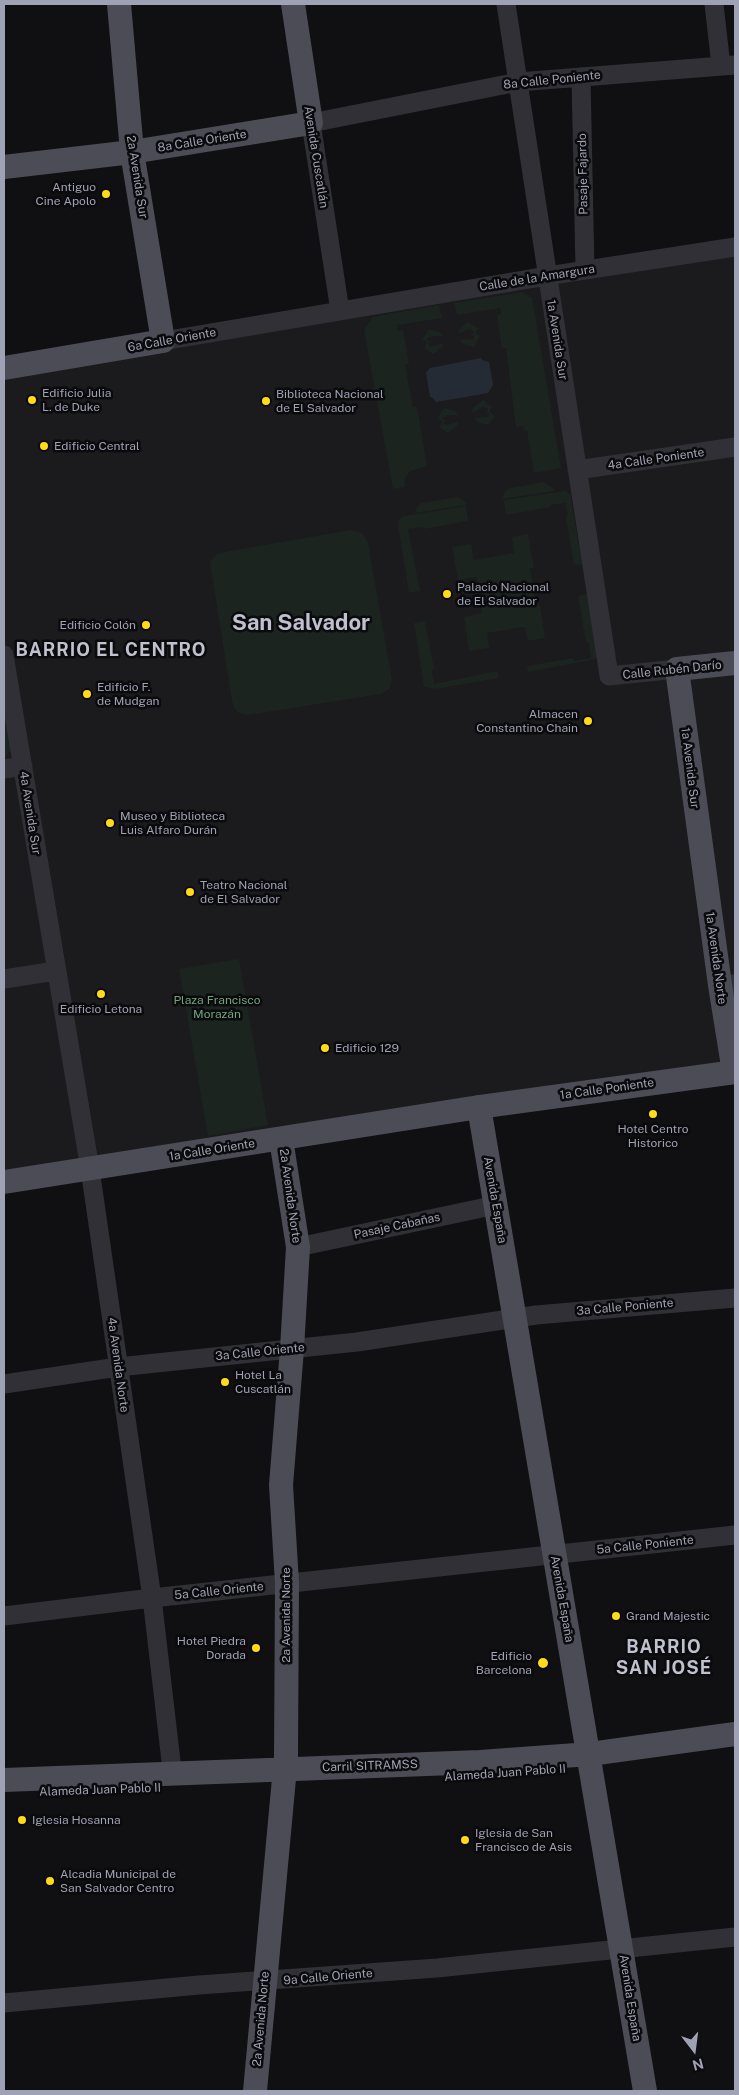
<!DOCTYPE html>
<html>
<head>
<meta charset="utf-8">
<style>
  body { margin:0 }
  #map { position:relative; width:739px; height:2095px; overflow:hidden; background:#100f11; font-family:"Public Sans",sans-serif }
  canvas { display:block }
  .frame { position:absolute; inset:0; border:5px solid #9fa1b4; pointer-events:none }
  .north { position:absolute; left:669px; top:2025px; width:50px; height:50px; -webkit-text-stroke:4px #0b0a0c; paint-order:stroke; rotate:165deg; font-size:14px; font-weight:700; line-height:20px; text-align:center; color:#9fa1b4 }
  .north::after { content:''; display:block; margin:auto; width:18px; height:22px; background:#9fa1b4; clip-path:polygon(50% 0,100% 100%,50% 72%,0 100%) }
</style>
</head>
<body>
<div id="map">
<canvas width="739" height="2095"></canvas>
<div class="frame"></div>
<div class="north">N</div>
</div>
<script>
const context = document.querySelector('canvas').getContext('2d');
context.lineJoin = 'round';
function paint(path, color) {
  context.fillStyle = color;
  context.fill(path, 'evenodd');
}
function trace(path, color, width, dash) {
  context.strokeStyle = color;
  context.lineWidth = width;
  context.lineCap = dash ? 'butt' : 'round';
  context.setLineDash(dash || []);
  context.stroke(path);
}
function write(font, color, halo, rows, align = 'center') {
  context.font = font + ' "Public Sans",sans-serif';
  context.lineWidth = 5;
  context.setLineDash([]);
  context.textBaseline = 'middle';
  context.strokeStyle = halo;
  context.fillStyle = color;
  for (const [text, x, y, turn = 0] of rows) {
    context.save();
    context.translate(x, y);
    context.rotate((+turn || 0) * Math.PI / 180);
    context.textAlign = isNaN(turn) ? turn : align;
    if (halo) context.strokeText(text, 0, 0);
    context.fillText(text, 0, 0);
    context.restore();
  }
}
const built = new Path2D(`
  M735,251v818l-731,114v-811z`);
const green = new Path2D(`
  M522,292l10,6 29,170 -27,5 -7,-43 -3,1 -1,-5 -7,1 -10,-79h-4l-5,-33 4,-1 -1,-6 -43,7 -3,-12z
  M439,305l3,13 -45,7 1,6 5,-1 6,34 -4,1 8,42h4l10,59 -17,5 -6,9 1,7 -12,2 -29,-159 9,-13z
  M468,322l11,7 -3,2v3l4,2 -6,11 -11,-3 -3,-4 14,-1v-4h-4l4,-2 -1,-2 -4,-2 -11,5 1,-4z
  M429,329l12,4 2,3h-11l-5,3 1,2h4l-4,3 2,3 14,-4 -2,4 -9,7 -9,-6 3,-5 -2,-3h-3z
  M483,400l10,8 -3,1v3l5,4 -7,9 -11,-3 -3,-4 14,-1 1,-4h-4l3,-2v-2l-5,-2 -11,6 1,-5z
  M444,408l12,3 2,4h-11l-4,3v2h4l-4,2 2,3 14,-3 -2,4 -9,7 -9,-6 3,-5 -2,-3h-3z
  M544,482l9,6 1,3 -52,8 3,-8 5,-3z
  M565,491l5,3 12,70 -8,1 -8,-48 2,-1 -3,-13 -14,2v2l-45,8 -2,-15z
  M457,497l9,5v3l-52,8 4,-7 4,-3z
  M466,506l2,15 -44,8 -1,-2 -15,2 12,62 -11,2 -11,-68 1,-6 5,-3z
  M351,530l11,3 6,10 24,137 -3,9 -8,5 -133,21c-9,0 -14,-5 -16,-14l-22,-139 6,-7 8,-3z
  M528,534l6,34h-4l6,37h4l5,33 -17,3 -3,-14 -38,6 2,15 -20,3 -5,-34 18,-4 -5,-36 -19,3 -6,-33 19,-3 3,16 40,-7 -2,-16z
  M587,594l10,61 -1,4 -68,13 -1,-6 46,-8 1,3 17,-3 -3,-16h-2l-8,-46z
  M425,621l9,48 -2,1 2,14 63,-13 2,7 -64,11 -11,-2 -10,-64z
  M4,685l8,62 -8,12z
  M239,959l29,166 -60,11 -29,-167z`);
const water = new Path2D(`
  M481,358l1,2 7,2 4,23 -5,8 -52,9 -4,-5h-2l-4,-24 4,-5z`);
const minor = new Path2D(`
  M506,4l103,672 68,-7
  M714,4l7,62
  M581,77l4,193
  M340,311l-29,-188 207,-41 217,-17
  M163,341l384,-65 188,-29
  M577,470l158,-23
  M4,655l86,514 62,429 19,163
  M4,769l19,-3
  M4,979l52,-8
  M720,985l15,-1
  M298,1247l198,-42
  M4,1384l114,-17 239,-25 179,-27 199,-17
  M4,1616l148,-18 583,-63
  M4,2003l195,-18 238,-17 298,-31`);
const major = new Path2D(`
  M4,167l128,-15 179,-29 -18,-119
  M4,368l159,-27 -31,-189 -13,-148
  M734,1072l-14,-87 -43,-316 58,-6
  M479,1107c56,328 112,656 166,984
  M4,1182l475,-75 256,-35
  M4,1780l476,-18 110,-8 145,-20
  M255,2091l31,-334 1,-174 -6,-98 11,-136 6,-102 -17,-108`);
const markers = [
  [106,194,5,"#ffdb19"],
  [32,400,5,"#ffdb19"],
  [266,401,5,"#ffdb19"],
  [44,446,5,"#ffdb19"],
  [447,594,5,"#ffdb19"],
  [146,625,5,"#ffdb19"],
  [87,694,5,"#ffdb19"],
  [588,721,5,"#ffdb19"],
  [110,823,5,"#ffdb19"],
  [190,892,5,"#ffdb19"],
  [101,994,5,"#ffdb19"],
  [325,1048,5,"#ffdb19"],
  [653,1114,5,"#ffdb19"],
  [225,1382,5,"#ffdb19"],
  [616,1616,5,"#ffdb19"],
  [256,1648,5,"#ffdb19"],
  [543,1663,6,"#ffdb19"],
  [22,1820,5,"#ffdb19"],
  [465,1840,5,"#ffdb19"],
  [50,1881,5,"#ffdb19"]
];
const streetNames = [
  ["8a Calle Poniente",552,80,-6],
  ["8a Calle Oriente",202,141,-9],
  ["Avenida Cuscatlán",316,157,81],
  ["Pasaje Fajardo",583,174,-91],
  ["2a Avenida Sur",137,177,81],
  ["Calle de la Amargura",537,278,-9],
  ["6a Calle Oriente",172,340,-10],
  ["1a Avenida Sur",557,340,81],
  ["4a Calle Poniente",656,459,-8],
  ["Calle Rubén Darío",672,670,-6],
  ["1a Avenida Sur",690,768,83],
  ["4a Avenida Sur",30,813,81],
  ["1a Avenida Norte",716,958,82],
  ["1a Calle Poniente",607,1089,-8],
  ["1a Calle Oriente",212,1150,-9],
  ["2a Avenida Norte",290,1196,82],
  ["Avenida España",495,1200,80],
  ["Pasaje Cabañas",397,1226,-12],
  ["3a Calle Poniente",625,1307,-5],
  ["3a Calle Oriente",260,1352,-6],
  ["4a Avenida Norte",118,1365,82],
  ["5a Calle Poniente",645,1545,-6],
  ["5a Calle Oriente",219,1591,-6],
  ["Avenida España",562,1599,80],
  ["2a Avenida Norte",286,1615,-90],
  ["Carril SITRAMSS",370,1766,-2],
  ["Alameda Juan Pablo II",505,1773,-4],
  ["Alameda Juan Pablo II",100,1790,-2],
  ["9a Calle Oriente",328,1977,-5],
  ["Avenida España",630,1998,81],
  ["2a Avenida Norte",261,2019,-85]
];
const poiNames = [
  ["Antiguo",96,187,"right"],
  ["Cine Apolo",96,201,"right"],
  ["Edificio Julia",42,393],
  ["L. de Duke",42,407],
  ["Biblioteca Nacional",276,394],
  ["de El Salvador",276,408],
  ["Edificio Central",54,446],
  ["Palacio Nacional",457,587],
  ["de El Salvador",457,601],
  ["Edificio Colón",136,625,"right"],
  ["Edificio F.",97,687],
  ["de Mudgan",97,701],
  ["Almacen",578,714,"right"],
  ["Constantino Chain",578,728,"right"],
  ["Museo y Biblioteca",120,816],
  ["Luis Alfaro Durán",120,830],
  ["Teatro Nacional",200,885],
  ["de El Salvador",200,899],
  ["Edificio Letona",101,1009,"center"],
  ["Edificio 129",335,1048],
  ["Hotel Centro",653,1129,"center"],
  ["Historico",653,1143,"center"],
  ["Hotel La",235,1375],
  ["Cuscatlán",235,1389],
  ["Grand Majestic",626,1616],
  ["Hotel Piedra",246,1641,"right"],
  ["Dorada",246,1655,"right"],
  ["Edificio",532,1656,"right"],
  ["Barcelona",532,1670,"right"],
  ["Iglesia Hosanna",32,1820],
  ["Iglesia de San",475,1833],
  ["Francisco de Asis",475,1847],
  ["Alcadia Municipal de",60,1874],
  ["San Salvador Centro",60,1888]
];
const parkNames = [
  ["Plaza Francisco",217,1000],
  ["Morazán",217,1014]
];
const districtNames = [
  ["BARRIO EL CENTRO",111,650],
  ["BARRIO",664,1647],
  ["SAN JOSÉ",664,1668]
];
const townNames = [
  ["San Salvador",301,623]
];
paint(built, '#1b1b1e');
paint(green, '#1b241e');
paint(water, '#252b35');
trace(minor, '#303036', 19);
trace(major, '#4c4c56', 24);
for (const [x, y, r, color] of markers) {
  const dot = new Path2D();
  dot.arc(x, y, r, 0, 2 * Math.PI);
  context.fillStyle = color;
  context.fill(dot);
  trace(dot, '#0b0a0c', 2);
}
write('12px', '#9fa1b4', '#0b0a0c', streetNames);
write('12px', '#9fa1b4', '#0b0a0c', poiNames, 'left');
write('12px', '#73a17e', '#0b0a0c', parkNames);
context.letterSpacing = '1px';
write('bold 18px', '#c0c1cf', '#0b0a0c', districtNames);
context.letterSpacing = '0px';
write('bold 22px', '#c0c1cf', '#0b0a0c', townNames);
</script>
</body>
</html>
